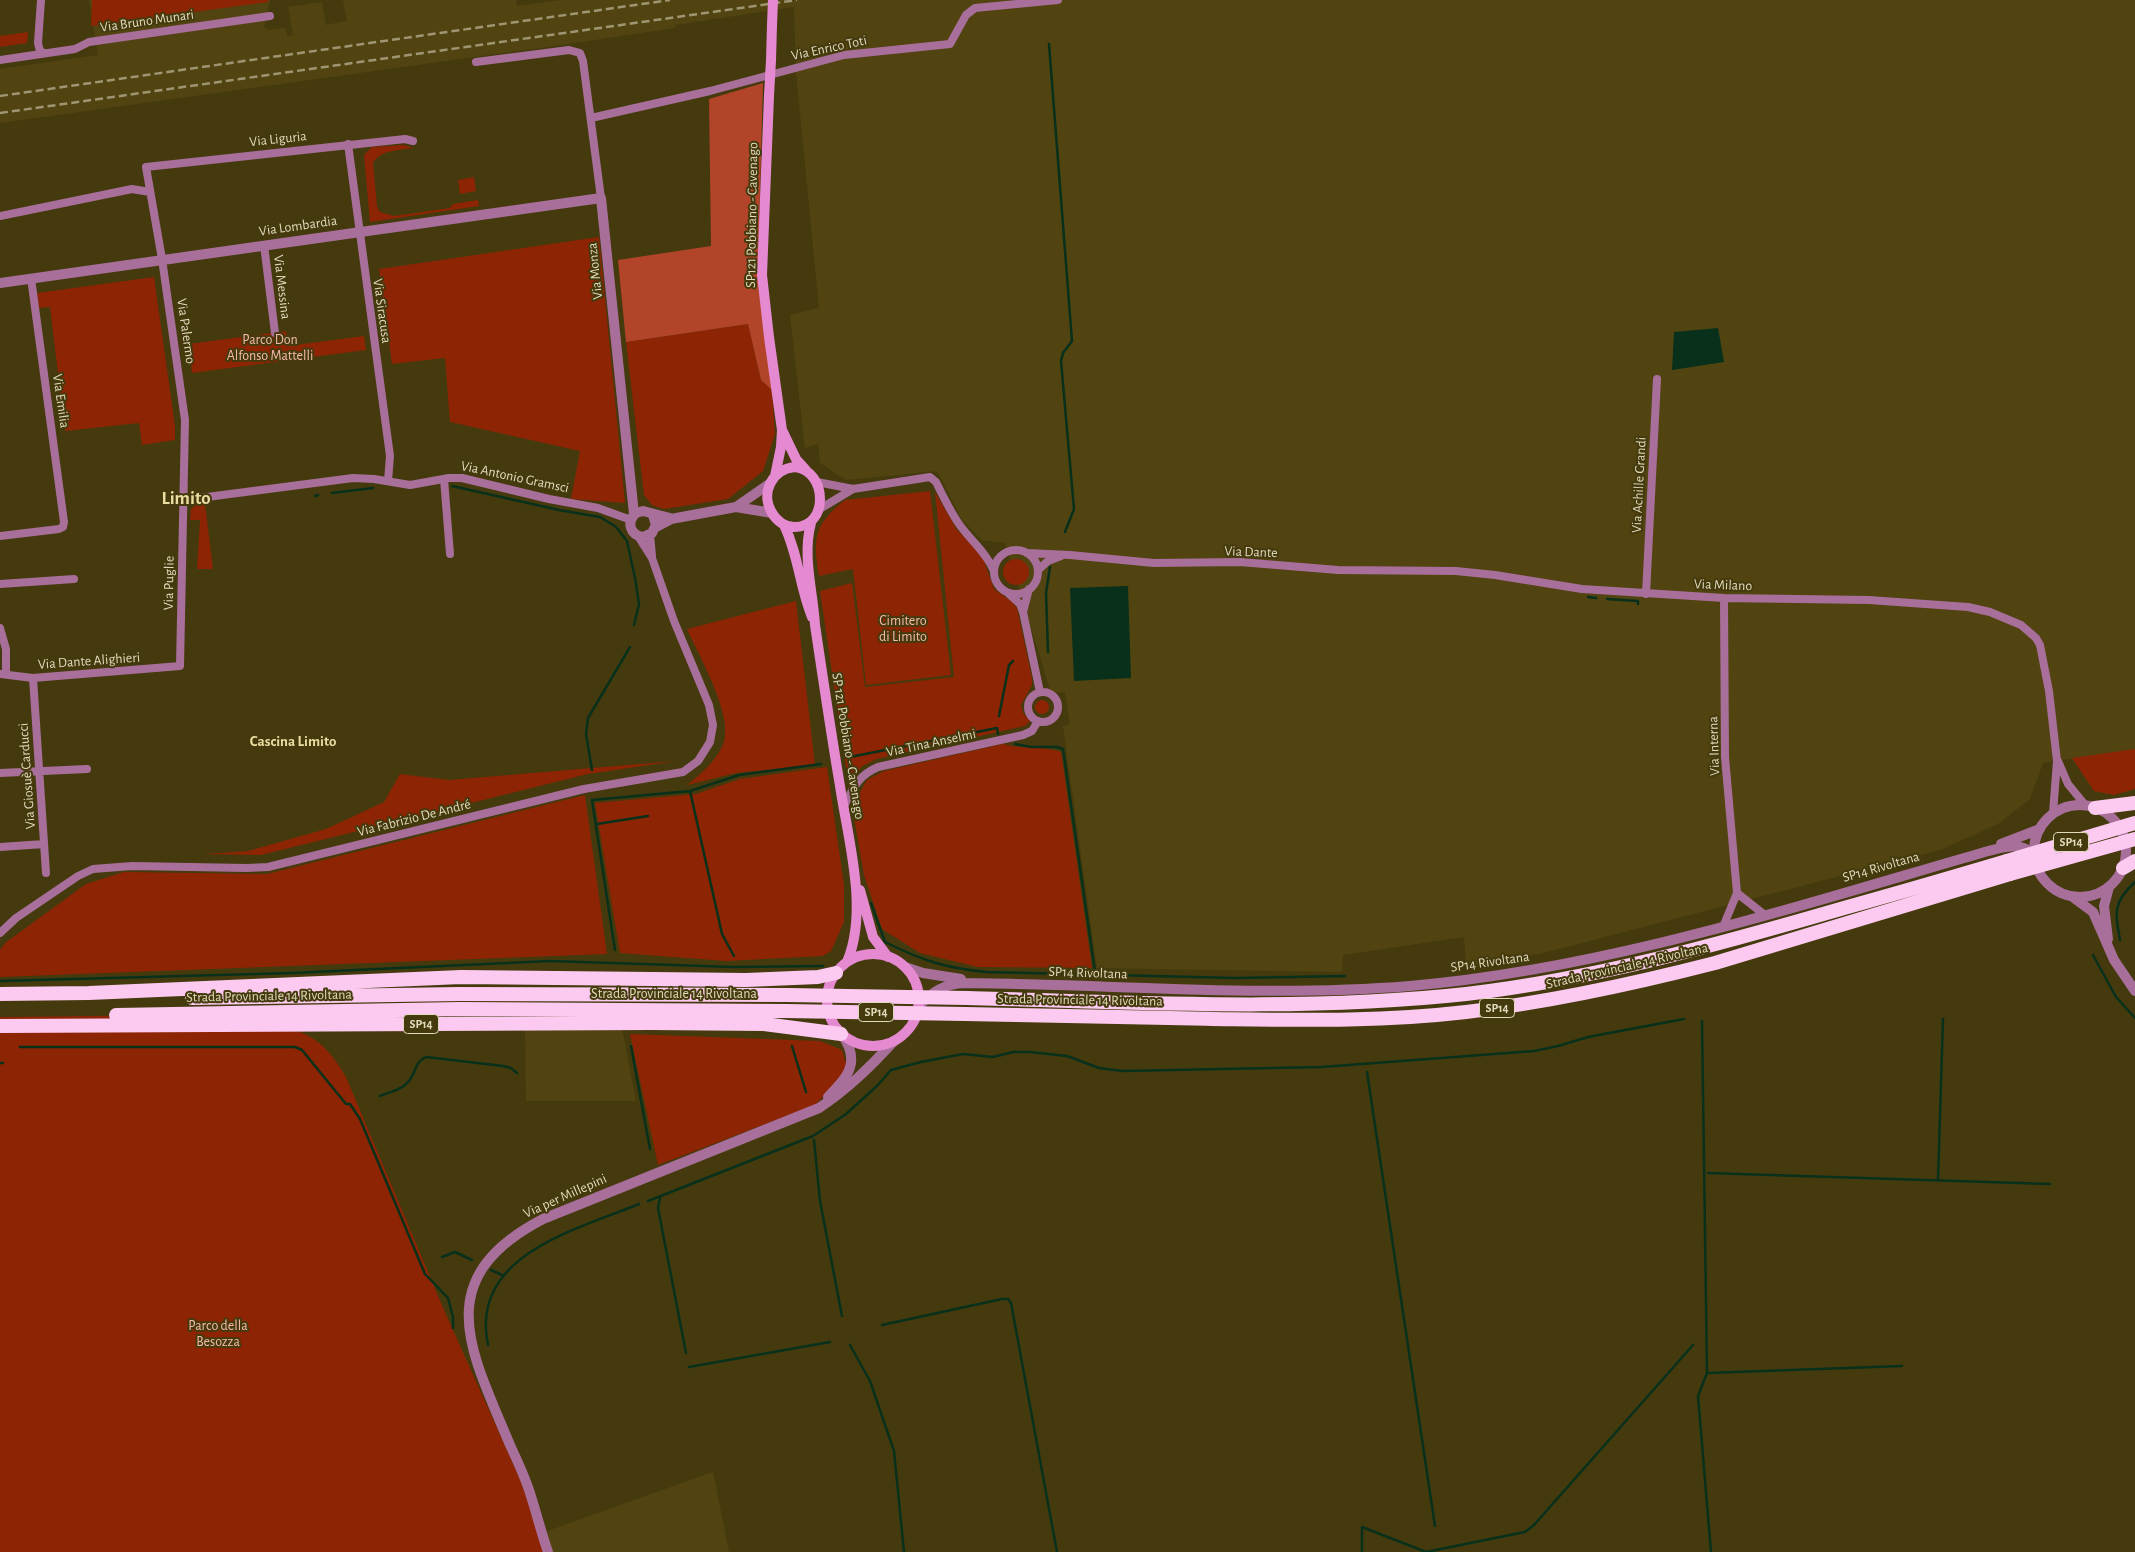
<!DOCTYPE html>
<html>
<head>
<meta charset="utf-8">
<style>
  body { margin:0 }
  canvas { display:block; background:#443a0d }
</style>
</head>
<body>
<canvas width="2135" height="1552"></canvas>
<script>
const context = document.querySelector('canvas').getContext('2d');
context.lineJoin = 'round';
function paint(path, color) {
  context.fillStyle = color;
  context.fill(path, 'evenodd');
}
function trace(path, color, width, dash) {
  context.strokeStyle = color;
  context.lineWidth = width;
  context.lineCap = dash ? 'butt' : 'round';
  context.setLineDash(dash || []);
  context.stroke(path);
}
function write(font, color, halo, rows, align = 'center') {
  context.font = font + ' "Alegreya Sans",sans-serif';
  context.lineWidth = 4;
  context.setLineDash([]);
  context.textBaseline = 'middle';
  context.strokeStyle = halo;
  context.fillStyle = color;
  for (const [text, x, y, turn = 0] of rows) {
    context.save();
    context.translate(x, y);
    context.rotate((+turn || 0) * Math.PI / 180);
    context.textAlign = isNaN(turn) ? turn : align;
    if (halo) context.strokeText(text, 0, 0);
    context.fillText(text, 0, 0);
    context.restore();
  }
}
const built = new Path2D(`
  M89,0h181l-6,27 4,3 17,-2 2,8 6,-1 -5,-28 34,-5 4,23 21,-4 -4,-21h173l1,6 44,-6h1574v749l-92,14 -13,36 -32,25 -58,26 -397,103 -77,13 -2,-29 -121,18 -1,17 -245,-4 -34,-242 7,-2 -5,-32 -14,1 -46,-150 -23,-3 -20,-20 -25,-49 -91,9 -26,-17 -2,-19 -13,4 -15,-133 29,-7 -23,-236 -2,-65 -119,18v3l-114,17 -561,78v-54l98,-14z
  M525,1026l97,2 14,73h-110z
  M713,1472l16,80h-184l-6,-18z`);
const green = new Path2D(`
  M92,0h176v2l-177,24z
  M28,32l-1,11 -27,4v-11z
  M403,145l11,3c-15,2 -34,2 -41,15l4,43 3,6 14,4 56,-8 3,-4 25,-4 1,6 -109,16 -6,-67 8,-8z
  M474,177l2,14 -16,3 -2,-14z
  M599,237l26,266 -54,-4 9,-48 -130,-29 -5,-64 -53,6 -13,-95z
  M154,277l21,149v14l-33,5 -3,-22 -74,8 -15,-124 -11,1 -2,-15z
  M748,324l13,56 11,10 3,44 -12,37 -35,28 -64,10 -12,-4 -8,-10 -18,-153z
  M286,331l2,15 76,-10 2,14 -174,23 -3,-29z
  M930,491l21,184 -85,10 -13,-116 -34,7c-6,-37 -6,-51 26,-76z
  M935,492l22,38 24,23 13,36 17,12 6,7 15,70v7l-11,20 2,8 7,8 -5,5 -149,33 -15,8 -12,20 -29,-196 32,-8 13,104 89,-10z
  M205,504l8,65h-16l3,-49h-10l1,-11 5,-4z
  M1003 572a13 13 0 1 1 26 0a13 13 0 1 1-26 0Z
  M796,601l19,164 -79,8 -49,12c15,-12 28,-23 36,-40 12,-28 -24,-89 -36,-116z
  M1035 707a7 7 0 1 1 14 0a7 7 0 1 1-14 0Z
  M1003,744c19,6 40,1 58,8l31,216 -114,-1 -58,-14 -38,-24 -18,-54 -12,-69 15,-26 17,-9z
  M2135,749v40l-21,6 -20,-4 -22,-33z
  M676,761l-88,13 -327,81 -58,-1 45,-3 78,-22 58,-27 16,-28 49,6z
  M827,767l17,118v37l-13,29 -8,5 -97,5 -106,-8 -25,-150 101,-9 44,-15z
  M585,795l22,159 -607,23v-27l5,-7 81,-59 38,-12 143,2z
  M182,1015l118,17c23,9 34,25 46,45l98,233 89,198 13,44h-546v-535z
  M630,1034l190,7 22,9 5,17 -8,13 -24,25 -157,60z`);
const forest = new Path2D(`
  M763,83l-5,181 14,126 -11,-10 -13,-56 -122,18 -8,-82 93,-14 -2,-147z`);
const water = new Path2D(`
  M1718,328l6,34 -52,8 2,-38z
  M1128,586l3,92 -57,3 -4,-93z`);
const stream = new Path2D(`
  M1049,44l23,297 -9,12 -2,8 13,148 -9,23
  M452,486l107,24 41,7 16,10 11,14 8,37 4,26 -5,21
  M332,493l41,-5
  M315,496l3,-1
  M1588,597l8,1
  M1607,599l31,2v3
  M1048,652l-2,-59 4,-26
  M999,716l10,-51 4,-4
  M1015,744l16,3h26l6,2 32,223
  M850,757l147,-29 1,6
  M592,770l-6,-36 2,-16 42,-71
  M690,791l32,143 12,22
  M597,824l51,-8
  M871,903l14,39c36,18 60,26 101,30l251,6 108,-2
  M2120,940c-5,-28 -7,-38 15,-58
  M615,950l-23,-150 98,-9 49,-16 82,-11
  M2093,955l23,42 19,21
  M0,981l292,-8 258,-12 184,6 89,-1
  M1702,1021l5,352 -9,23 13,156
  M631,1046l19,103
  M792,1046l14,46
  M20,1047h275l7,3 44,54h4l10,15 65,155 23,24 5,19v11
  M0,1063h3
  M1367,1072l68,454
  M380,1096c9,-4 22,-6 28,-14 8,-8 6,-20 18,-25l77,9 8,2 6,5
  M814,1140l6,61 22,115
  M1708,1173l342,11
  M1938,1180l5,-161
  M660,1198l-2,10 28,145
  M648,1201l165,-65 33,-22 31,-28 14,-16 30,-8 42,-8 30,3 20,-5h17l37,4 32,12 23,3 200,-4 212,-16 24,-5 30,-9 96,-18
  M442,1257l13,-5 17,8
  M491,1270l11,5
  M882,1325l120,-26h6l3,4 46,249
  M488,1345c-19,-90 88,-115 151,-141
  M850,1345l20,36 24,70 10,101
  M689,1367l141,-25
  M1707,1373l195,-7
  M1362,1552v-25l64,25 99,-20 9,-7 159,-180`);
const minor = new Path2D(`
  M41,0l-3,43 2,8 4,2
  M0,60l75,-11 14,-7 181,-26
  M476,62l93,-12 11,3 3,8 18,137
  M591,118l119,-27 134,-36 106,-11 16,-29 9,-7 83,-8
  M348,144l42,312 -2,25
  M0,216l132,-27 18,3
  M264,245l11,88
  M444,479l6,75
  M817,482l36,7 77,-12 6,5c7,14 14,29 23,42 12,17 27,28 35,47
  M184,500l169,-22 21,1 36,6 39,-7h13l87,21 49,9 33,12
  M818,510l35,-21
  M650,535l2,21
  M0,536l59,-7 4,-2 1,-5 -33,-244
  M994 572a22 22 0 1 1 44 0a22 22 0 1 1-44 0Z
  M1027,553l43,2 84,8 86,-1 98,8 118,1 39,4 87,14 142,9 145,2 99,7 22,5 31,13 15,13 4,7 9,46 8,70 -4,52
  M1038,570l10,-9 13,-5
  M0,584l74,-5
  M1008,593l12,11 3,8 17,80
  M1646,594l11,-215
  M1023,612l6,-23
  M0,628l6,21v24
  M0,674l33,4 147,-12 5,-246 -23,-161 -16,-92 259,-28 8,2
  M33,678l13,195
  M1028 707a15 15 0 1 1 30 0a15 15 0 1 1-30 0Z
  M2058,761l10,23 18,22
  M0,773l87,-4
  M843,808c10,-19 14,-32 35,-41l145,-32 9,-4 6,-10
  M0,847l44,-3
  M1737,893l29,23
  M1723,927l14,-34 -12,-136 -1,-159
  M0,933l16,-15 62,-42 15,-7 39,-3 115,2 21,-1 316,-78 99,-17 15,-11 12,-19 3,-17 -4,-20 -35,-84 -22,-63 -14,-22`);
const tertiary = new Path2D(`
  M0,283l601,-85 33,316
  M736,507l33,-23
  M653,515l3,10 -4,8 -9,4c-13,-2 -17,-15 -7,-24l7,-2 27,7
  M656,527l15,-8 65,-12 36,6
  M2034 851a46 46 0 1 1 92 0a46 46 0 1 1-92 0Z
  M2001,844l39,-15
  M2074,898l19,14 21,48 21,31
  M2108,939l-4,-33 5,-19
  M905,967l18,6 38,6
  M918,1007c15,-16 26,-23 47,-24 148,1 297,15 445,3 194,-17 381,-78 568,-132 15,-4 44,-16 55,2
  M828,1097c19,-20 33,-34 15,-61
  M548,1552c-7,-20 -12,-41 -19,-62 -5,-15 -12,-30 -19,-45 -39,-94 -82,-166 33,-226l276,-111c29,-19 51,-41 75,-67`);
const secondary = new Path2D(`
  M771,60l1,-35
  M769,96l-7,179 7,62 13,93 -1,17 -6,29
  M783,432l13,27 10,11
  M795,467c33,4 34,61 -1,60 -9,0 -17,-6 -22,-14 -12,-20 0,-44 23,-46z
  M811,523c-9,33 2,68 4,102 8,54 16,108 25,161 8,54 29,124 7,176
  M784,525c15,31 15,60 28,92
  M860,890l13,47 15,20
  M827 1000a46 46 0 1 1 92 0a46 46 0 1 1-92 0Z`);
const trunk = new Path2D(`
  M2095,808l40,-5
  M2123,868l12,-7
  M0,994l89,-1 372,-16 285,3 72,-3 18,-4
  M192,998l268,-4 328,1
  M967,998c166,4 333,14 499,-4 129,-15 254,-50 378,-86 54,-15 109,-31 163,-47
  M965,1014c83,2 165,3 247,5 85,1 169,3 254,-7 85,-10 167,-28 249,-49l295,-89
  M116,1015l344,-6 326,2
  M0,1026l651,-3 113,1 77,10`);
const rail = new Path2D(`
  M0,96l670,-96
  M0,113l797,-113`);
const secondaryBridge = new Path2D(`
  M772,25l1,-25
  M769,96l2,-36`);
const trunkBridge = new Path2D(`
  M2007,861l128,-38
  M2010,874l125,-35
  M788,995l179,3
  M786,1011l179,3`);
const shields = [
  [2071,842,35],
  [1497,1008,35],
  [876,1012,35],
  [421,1024,35]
];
const shieldNames = [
  ["SP14",2071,842],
  ["SP14",1497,1008],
  ["SP14",876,1012],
  ["SP14",421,1024]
];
const streetNames = [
  ["Via Bruno Munari",147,21,-8],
  ["Via Enrico Toti",829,48,-12],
  ["Via Liguria",278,139,-6],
  ["SP121 Pobbiano - Cavenago",752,215,-89],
  ["Via Lombardia",298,226,-8],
  ["Via Monza",595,271,-96],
  ["Via Messina",282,287,83],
  ["Via Siracusa",382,311,82],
  ["Via Palermo",186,331,82],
  ["Via Emilia",61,401,82],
  ["Via Antonio Gramsci",515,477,12],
  ["Via Achille Grandi",1639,485,-87],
  ["Via Dante",1251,552,2],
  ["Via Puglie",169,583,-89],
  ["Via Milano",1723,585,2],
  ["Via Dante Alighieri",89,661,-4],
  ["Via Tina Anselmi",931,743,-12],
  ["SP 121 Pobbiano - Cavenago",848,746,81],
  ["Via Interna",1714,746,-92],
  ["Via Giosuè Carducci",27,776,-94],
  ["Via Fabrizio De André",414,818,-14],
  ["SP14 Rivoltana",1881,867,-16],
  ["SP14 Rivoltana",1490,962,-8],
  ["Strada Provinciale 14 Rivoltana",1627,966,-13],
  ["SP14 Rivoltana",1088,973,2],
  ["Strada Provinciale 14 Rivoltana",674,994],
  ["Strada Provinciale 14 Rivoltana",269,996,-1],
  ["Strada Provinciale 14 Rivoltana",1080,1000,1],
  ["Via per Millepini",565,1196,-24]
];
const parkNames = [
  ["Parco Don",270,340],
  ["Alfonso Mattelli",270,356],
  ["Cimitero",903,621],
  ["di Limito",903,637],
  ["Parco della",218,1326],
  ["Besozza",218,1342]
];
const neighbourhoodNames = [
  ["Cascina Limito",293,741]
];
const districtNames = [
  ["Limito",186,498]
];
paint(built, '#514411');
paint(green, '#8d2403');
paint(forest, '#b24429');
paint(water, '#08301a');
trace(stream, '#08301a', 2.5);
trace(minor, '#a86f9b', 8);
trace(tertiary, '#a86f9b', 10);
trace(secondary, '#e58ad1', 10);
trace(trunk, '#fccaf0', 14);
trace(rail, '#9e9572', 2.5, [8, 4]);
trace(secondaryBridge, '#e58ad1', 10);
trace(trunkBridge, '#fccaf0', 14);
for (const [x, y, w] of shields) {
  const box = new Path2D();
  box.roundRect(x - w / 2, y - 9.5, w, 19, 4);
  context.fillStyle = '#443a0d';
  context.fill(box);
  trace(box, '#e1dabd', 1);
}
write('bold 12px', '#e1dabd', null, shieldNames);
write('14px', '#e1dabd', '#443a0d', streetNames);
write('14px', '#f5baab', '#443a0d', parkNames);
write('bold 15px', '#ebdca1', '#443a0d', neighbourhoodNames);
write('bold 19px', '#ebdca1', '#443a0d', districtNames);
</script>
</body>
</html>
